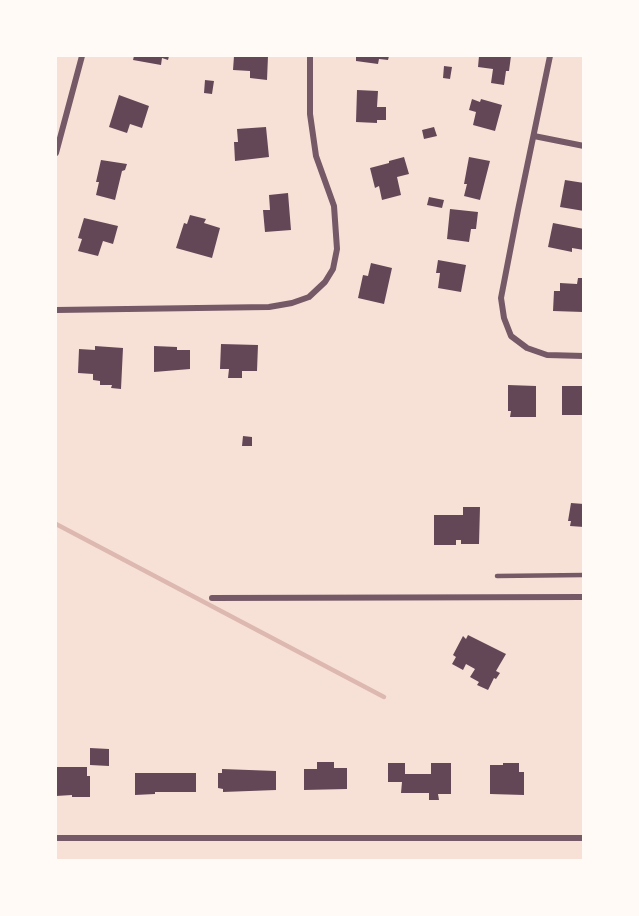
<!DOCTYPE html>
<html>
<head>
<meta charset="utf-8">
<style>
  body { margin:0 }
  #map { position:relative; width:639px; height:916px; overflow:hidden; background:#f7e1d7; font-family:"Sofia Sans Condensed",sans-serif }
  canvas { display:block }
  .frame { position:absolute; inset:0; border:57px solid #fffaf5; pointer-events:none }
</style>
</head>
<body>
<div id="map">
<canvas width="639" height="916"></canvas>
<div class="frame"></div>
</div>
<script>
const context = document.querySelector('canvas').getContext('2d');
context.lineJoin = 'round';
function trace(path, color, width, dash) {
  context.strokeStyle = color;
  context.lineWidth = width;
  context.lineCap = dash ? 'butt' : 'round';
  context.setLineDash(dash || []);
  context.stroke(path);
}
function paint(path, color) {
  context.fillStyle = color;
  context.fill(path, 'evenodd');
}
const stream = new Path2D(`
  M56,524l328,173`);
const building = new Path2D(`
  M134,56h35l-1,4 -6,-2 -1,7 -28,-5z
  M234,56h34l-1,24 -17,-2v-7l-17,-1z
  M356,56h33l-1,4 -9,-1 -1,5 -22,-3z
  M479,56h32l-2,15h-3l-2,14 -13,-2 2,-14 -15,-2z
  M444,66l8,1 -2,12 -7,-1z
  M205,80l9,1 -2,13 -8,-1z
  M357,90l21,1 -1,16h9v13h-9v3l-21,-1z
  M119,95l30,11 -7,22 -12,-4 -3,9 -18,-6z
  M472,99l8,3 1,-3 21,6 -7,26 -22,-6 3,-13 -7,-2z
  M266,127l3,30 -34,4 -1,-19h4l-1,-13z
  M434,127l3,9 -13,3 -2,-9z
  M404,157l5,17 -12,3 4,18 -19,5 -3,-14 -4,2 -5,-20 19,-5v-2z
  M469,157l21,4 -10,39 -16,-4 3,-12h-3z
  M101,160l26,4 -2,6 -3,1 -7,29 -19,-5 3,-13h-3z
  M565,180l19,3v28l-24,-4z
  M288,193l3,37 -26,2 -2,-22h7l-1,-15z
  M429,197l15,3 -2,8 -15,-3z
  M450,209l28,3 -2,17h-5l-2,13 -22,-3z
  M190,215l16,4 -2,4 16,5 -8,30 -36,-10 8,-25 3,1z
  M84,218l34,8 -5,18 -10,-3 -5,15 -20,-5 4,-12 -4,-1z
  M553,223l31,6v21l-12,-2v4l-24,-5z
  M438,260l28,5 -5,27 -23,-4 2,-15h-4z
  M371,263l21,5 -8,36 -26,-6 5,-23 5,1z
  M578,278h6l-1,34 -30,-1 1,-20h6v-8l17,1z
  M221,344l37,1 -1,26h-15v7h-14l1,-9h-9z
  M95,346l28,2 -2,41 -10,-1 1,-3h-12v-4l-7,-1v-6l-15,-1 1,-24 16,1z
  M154,346l23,1v3h13v19l-36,3z
  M508,385l28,1v31h-26l1,-6h-3z
  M562,386h22v29h-22z
  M243,436l9,1v9h-10z
  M571,503l13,1v23l-14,-1 1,-5h-3z
  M463,507h17l-1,37h-18v-4h-5v5h-22v-30h29z
  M468,635l38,19 -10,17 4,2 -4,6 -2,-1 -6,12 -11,-5 2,-3 -9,-5 5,-8 -9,-5 -3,6 -11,-6 4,-7 -3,-2 10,-19 3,3z
  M90,748l19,1v17l-19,-1z
  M317,762h17v6h13v21l-43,1v-21h13z
  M388,763h17v11h26v-11h20v31h-13l1,6h-10v-7h-28l1,-11h-14z
  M503,763h16v9h5v23l-34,-1v-29h13z
  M56,767h31v9h3v21h-18v-2l-16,1z
  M222,769l54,2v19l-53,2v-3l-5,-1v-15h4z
  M135,773h61v19h-41v2l-20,1z`);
const service = new Path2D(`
  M497,576l87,-1`);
const minor = new Path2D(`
  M550,56l-32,154 -17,88 3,20 7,18 16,12 20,7 37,1
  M534,136l50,10
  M56,153l26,-97
  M56,310l213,-3 23,-4 17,-6 16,-15 8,-13 4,-20 -3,-43 -18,-50 -6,-42v-58
  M212,598l372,-1
  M56,838h528`);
trace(stream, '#dcb8b0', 4.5);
paint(building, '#644757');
trace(service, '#755966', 4.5);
trace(minor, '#755966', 6);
</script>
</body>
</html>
